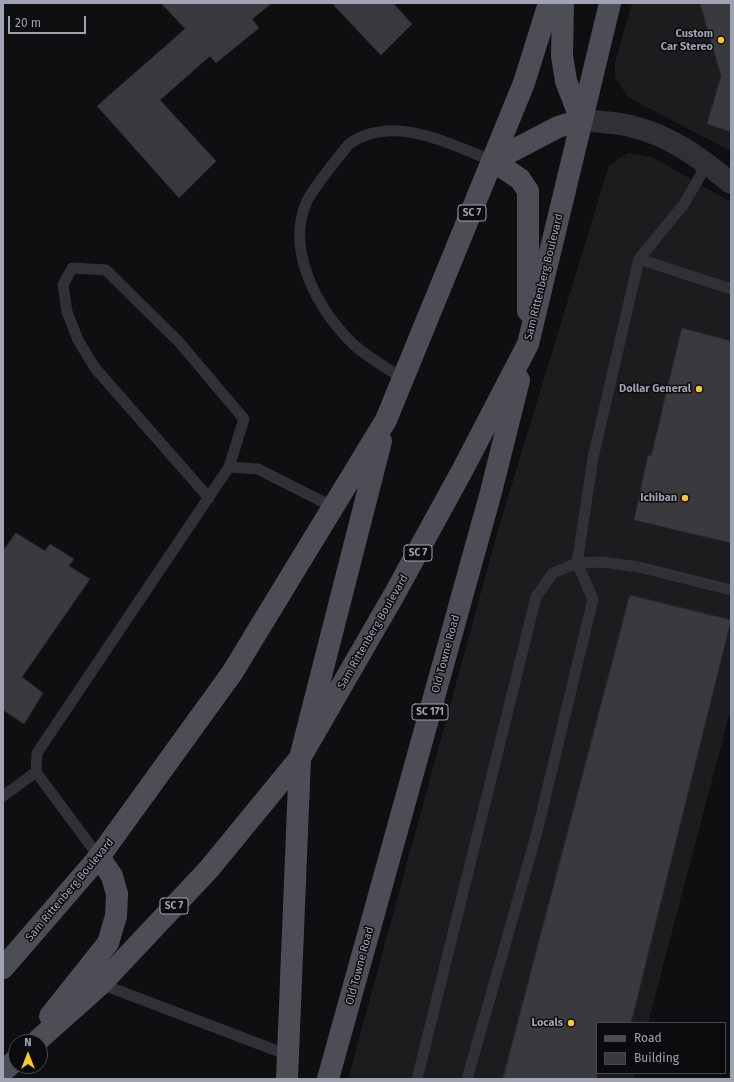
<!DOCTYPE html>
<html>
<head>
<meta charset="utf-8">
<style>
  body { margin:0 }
  #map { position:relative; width:734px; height:1082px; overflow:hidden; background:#0f0f11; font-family:"Fira Sans",sans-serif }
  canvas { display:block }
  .frame { position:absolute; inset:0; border:4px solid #a0a3b2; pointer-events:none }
  .legend { position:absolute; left:596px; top:1022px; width:130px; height:52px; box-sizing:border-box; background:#0b0a0c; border:1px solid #47474e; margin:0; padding:5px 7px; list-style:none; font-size:12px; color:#a0a3b2 }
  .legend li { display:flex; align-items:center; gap:8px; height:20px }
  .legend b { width:20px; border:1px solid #47474e }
  .north { position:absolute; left:8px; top:1034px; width:40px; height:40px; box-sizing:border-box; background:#0b0a0c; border:1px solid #47474e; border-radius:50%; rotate:0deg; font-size:11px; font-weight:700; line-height:16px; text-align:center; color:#a0a3b2 }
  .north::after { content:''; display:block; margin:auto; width:14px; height:18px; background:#f7cb21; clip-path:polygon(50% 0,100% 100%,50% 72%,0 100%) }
  .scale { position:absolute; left:8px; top:16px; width:78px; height:18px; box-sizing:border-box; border:2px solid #a0a3b2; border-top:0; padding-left:5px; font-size:12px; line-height:14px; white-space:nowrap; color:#a0a3b2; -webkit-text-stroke:3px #0b0a0c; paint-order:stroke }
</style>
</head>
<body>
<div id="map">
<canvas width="734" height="1082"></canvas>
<div class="frame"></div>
<ul class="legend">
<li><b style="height:5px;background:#4c4d55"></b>Road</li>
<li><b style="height:11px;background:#3a393e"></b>Building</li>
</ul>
<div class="north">N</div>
<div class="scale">20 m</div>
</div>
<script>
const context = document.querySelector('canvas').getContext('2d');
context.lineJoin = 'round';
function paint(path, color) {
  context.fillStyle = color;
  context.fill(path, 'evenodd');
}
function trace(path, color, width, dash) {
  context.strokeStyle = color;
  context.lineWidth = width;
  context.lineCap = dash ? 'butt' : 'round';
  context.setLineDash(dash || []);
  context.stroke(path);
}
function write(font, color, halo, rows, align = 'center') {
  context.font = font + ' "Fira Sans",sans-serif';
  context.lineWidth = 3;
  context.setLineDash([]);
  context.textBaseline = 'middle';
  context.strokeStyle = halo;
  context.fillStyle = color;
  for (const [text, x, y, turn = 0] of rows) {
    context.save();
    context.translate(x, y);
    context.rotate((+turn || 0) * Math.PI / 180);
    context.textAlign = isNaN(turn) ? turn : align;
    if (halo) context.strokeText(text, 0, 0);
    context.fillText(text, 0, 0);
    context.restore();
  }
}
const built = new Path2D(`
  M632,3h99v148l-102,-53 -14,-20v-15z
  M628,153l24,4 79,45v506l-83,315h-51v50h38l-2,6h-285l150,-549 111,-365z`);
const building = new Path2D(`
  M161,3h111l-20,16 7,9 -43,35 -6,-7 -50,44 56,61 -37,37 -82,-92 88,-77z
  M332,3h61l19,21 -31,31z
  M700,3h31v129l-24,-8 14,-48z
  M682,328l49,13v202l-97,-23 14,-65 3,1z
  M16,533l29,18 5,-7 24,15 -5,7 21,13 -68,98 21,16 -19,31 -21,-14v-159z
  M630,595l101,25 -100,403h-34v56h-94z`);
const service = new Path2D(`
  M707,164l-23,40 -45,55 -46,199 -16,105 25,-1 37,5 92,23
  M639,259l92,30
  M403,379c-17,-12 -37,-22 -52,-37 -34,-34 -66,-93 -44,-141 8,-16 30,-42 42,-57 44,-31 100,0 144,17
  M229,467l29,2 75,38
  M3,796l33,-24
  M99,857l-63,-85 1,-19 192,-286 15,-48 -65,-77 -73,-72 -34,-2 -9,17 4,27 11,28 17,28 114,130
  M101,984l187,71
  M417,1079l119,-482 17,-24 24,-10 16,36 -56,233 -70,247`);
const minor = new Path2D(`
  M581,120c16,2 34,2 49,6 40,9 70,32 101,57`);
const primary = new Path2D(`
  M563,3l-1,53 4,25 15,39
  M528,311v-120l-8,-12 -27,-18 65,-34 23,-7
  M3,968l96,-111 133,-184 154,-253 138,-337 25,-80
  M50,1016l58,-73 8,-27 1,-22 -5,-18 -13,-19
  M36,1042l65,-58 108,-115 91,-111 94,-163 69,-126 65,-125 82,-341
  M3,1071l13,-11
  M287,1079l13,-321 81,-317
  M328,1079l163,-587 28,-112`);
const markers = [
  [721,40,4,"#f7cb21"],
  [699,389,4,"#f7cb21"],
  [685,498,4,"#f7cb21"],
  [571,1023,4,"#f7cb21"]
];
const shields = [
  [472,213,28],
  [418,553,28],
  [430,712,36],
  [174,906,28]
];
const shieldNames = [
  ["SC 7",472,213],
  ["SC 7",418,553],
  ["SC 171",430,712],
  ["SC 7",174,906]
];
const poiNames = [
  ["Custom",713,34],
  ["Car Stereo",713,47],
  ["Dollar General",691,389],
  ["Ichiban",677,498],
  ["Locals",563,1023]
];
const streetNames = [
  ["Sam Rittenberg Boulevard",544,277,-76],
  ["Sam Rittenberg Boulevard",373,632,-60],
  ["Old Towne Road",446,654,-75],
  ["Sam Rittenberg Boulevard",70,890,-50],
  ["Old Towne Road",360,966,-75]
];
paint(built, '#1c1b1e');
paint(building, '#3a393e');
trace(building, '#2a292d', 1);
trace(service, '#303036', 11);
trace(minor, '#303036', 22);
trace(primary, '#4c4d55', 22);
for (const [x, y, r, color] of markers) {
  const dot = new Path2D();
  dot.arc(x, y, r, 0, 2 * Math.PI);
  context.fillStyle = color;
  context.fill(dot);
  trace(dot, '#0b0a0c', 1.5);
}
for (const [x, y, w] of shields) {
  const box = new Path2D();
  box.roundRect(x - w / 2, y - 8, w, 16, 3);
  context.fillStyle = '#0b0a0c';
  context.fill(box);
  trace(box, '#a0a3b2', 1);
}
write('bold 10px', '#a0a3b2', null, shieldNames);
write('bold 11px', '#a0a3b2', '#0b0a0c', poiNames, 'right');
write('11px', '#a0a3b2', '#0b0a0c', streetNames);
</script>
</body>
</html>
